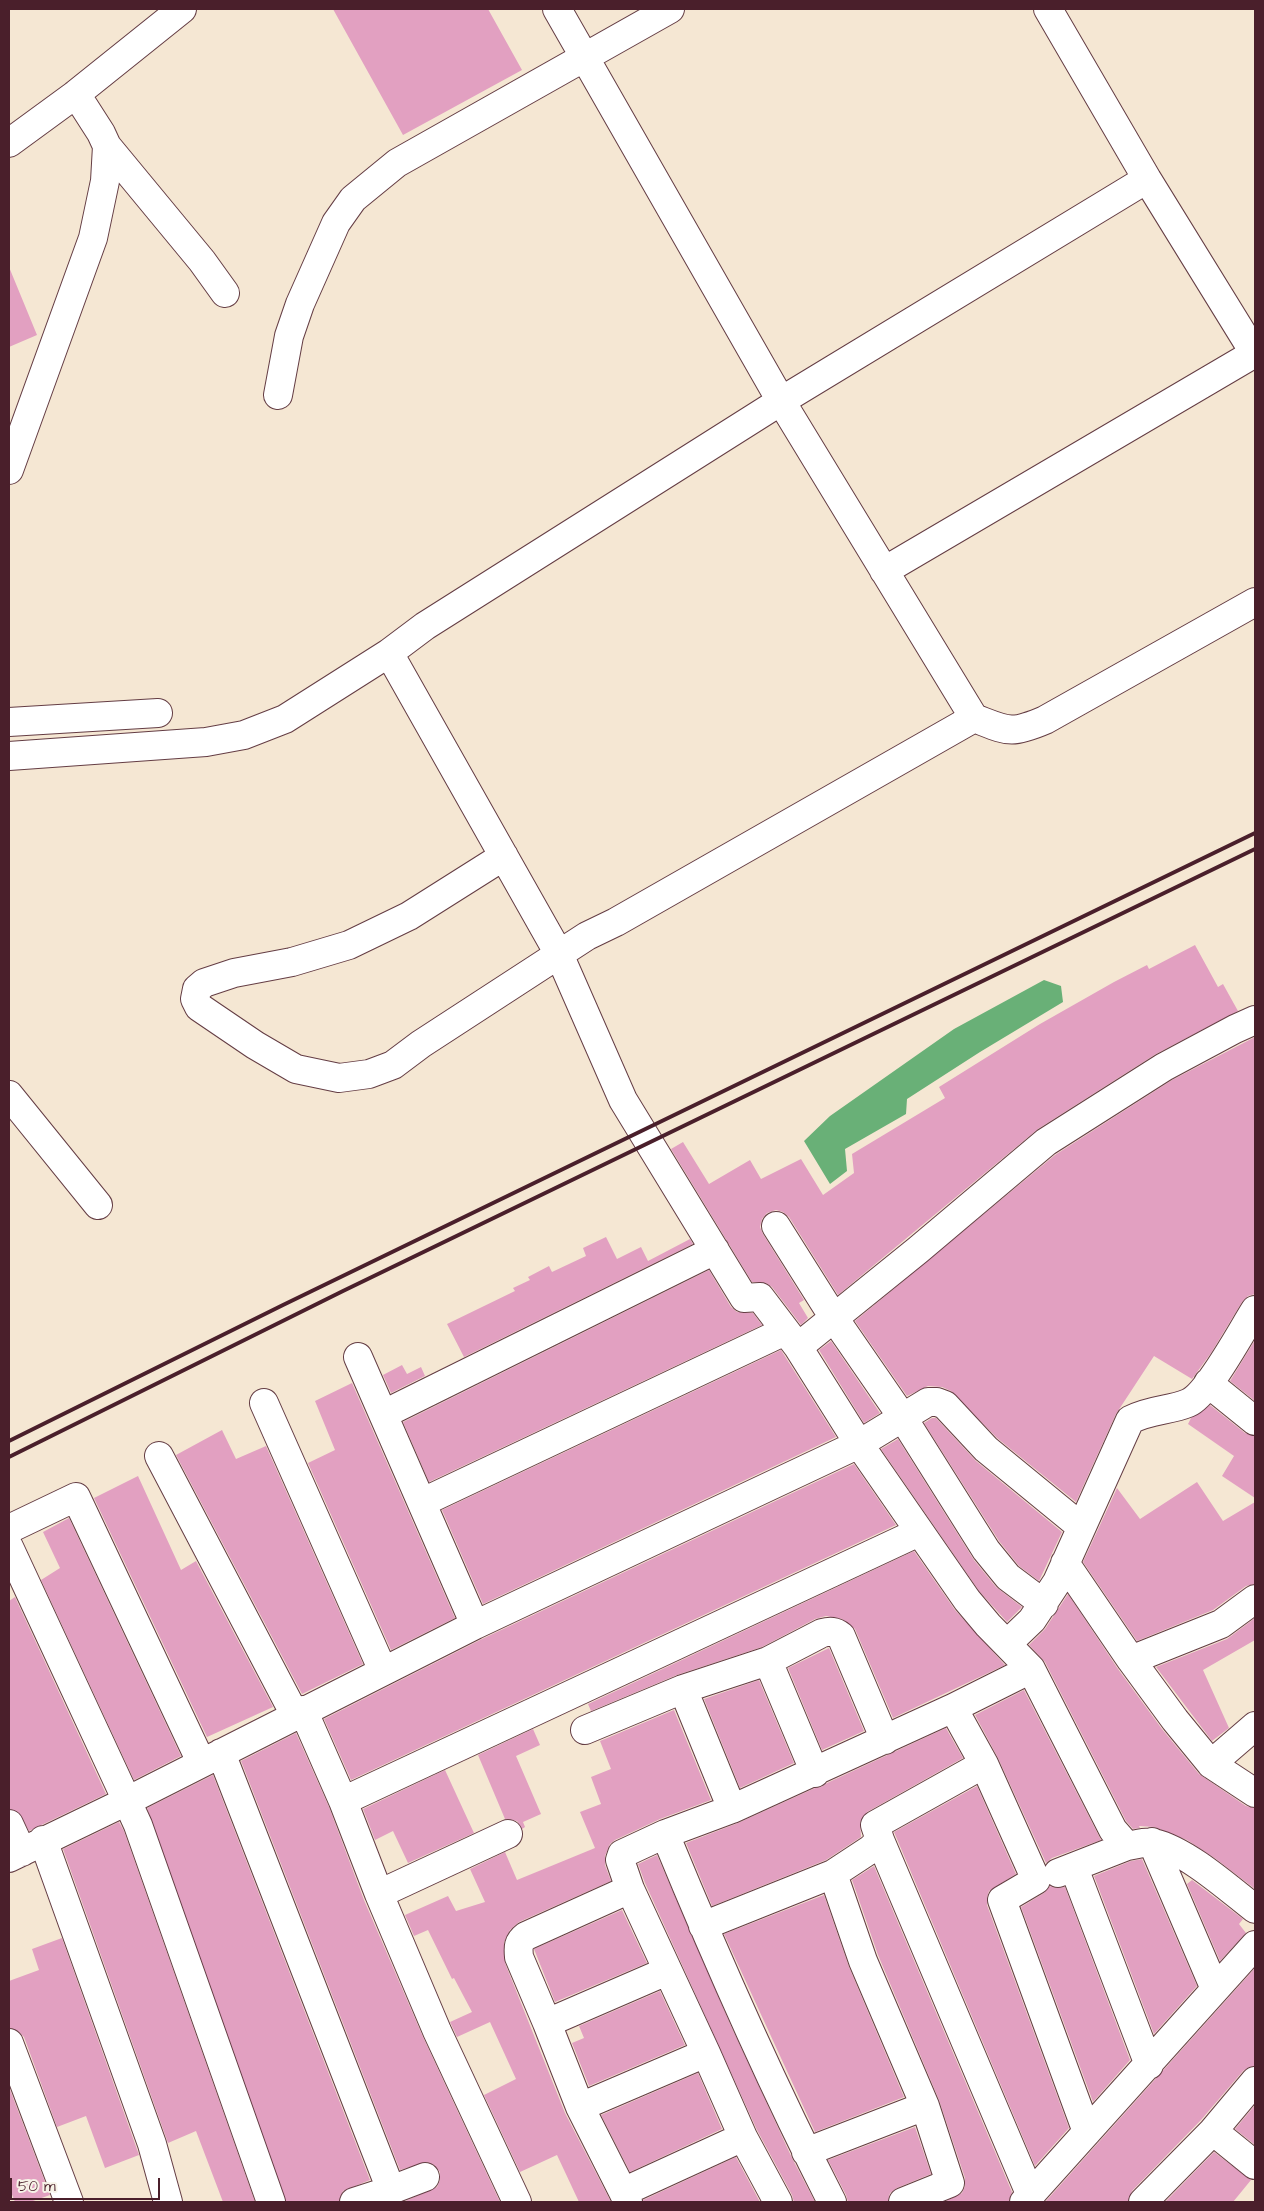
<!DOCTYPE html>
<html>
<head>
<meta charset="utf-8">
<style>
  body { margin:0 }
  #map { position:relative; width:1264px; height:2211px; overflow:hidden; background:#f5e7d3; font-family:"Architects Daughter",sans-serif }
  canvas { display:block }
  .frame { position:absolute; inset:0; border:10px solid #4a1f2b; pointer-events:none }
  .scale { position:absolute; left:10px; top:2178px; width:150px; height:22px; box-sizing:border-box; border:2px solid #4a1f2b; border-top:0; padding-left:6px; font-size:15px; line-height:18px; white-space:nowrap; color:#4a1f2b; -webkit-text-stroke:4px #f7f3e8; paint-order:stroke }
</style>
</head>
<body>
<div id="map">
<canvas width="1264" height="2211"></canvas>
<div class="frame"></div>
<div class="scale">50 m</div>
</div>
<script>
const context = document.querySelector('canvas').getContext('2d');
context.lineJoin = 'round';
function paint(path, color) {
  context.fillStyle = color;
  context.fill(path, 'evenodd');
}
function trace(path, color, width, dash) {
  context.strokeStyle = color;
  context.lineWidth = width;
  context.lineCap = dash ? 'butt' : 'round';
  context.setLineDash(dash || []);
  context.stroke(path);
}
const forest = new Path2D(`
  M1044,980l17,6 2,16 -83,50 -73,47 -1,15 -61,35 2,22 -17,13 -26,-43 26,-25 124,-87z`);
const building = new Path2D(`
  M333,9h155l34,61 -119,65z
  M9,267l28,68 -28,12z
  M1195,945l23,42 5,-3 15,27 -82,43 -118,75 -200,166 -49,-78 -6,-5 -7,-2 -9,3 -5,6 -2,8 3,7 41,66 -5,3 9,15 -7,7 -29,-38 -6,-4 -14,-1 -81,-133 12,-7 26,42 41,-24 11,19 40,-20 22,36 31,-22 -2,-19 93,-56 -6,-11 101,-63 74,-42 33,-17 2,4z
  M1255,1037v257l-7,2 -6,6 -31,51 -19,26 -38,-23 -38,58 -40,88 -79,-64 -46,-47 -9,-4 -14,-1 -21,10 -52,-75 200,-166 117,-75z
  M606,1237l11,22 24,-12 7,14 42,-22 3,5 -229,113 -17,-33 68,-33 -2,-3 17,-8 -2,-3 21,-11 3,6 34,-16 -3,-8z
  M709,1270l22,37 6,5 16,1 9,12 -333,157 -26,-60z
  M1255,1340v61l-25,-20z
  M831,1341l49,72 -16,10 -45,-73z
  M781,1350l55,87 -353,167 -41,-94z
  M402,1365l5,9 14,-7 4,9 -34,17 -8,-18z
  M352,1383l103,235 -64,32 -83,-187 27,-13 -20,-49z
  M1210,1405l35,28 10,3v62l-33,-22 12,-20 -46,-32 3,-6z
  M932,1418h4l40,43 86,71 -23,49 -20,-15 -20,-25 -75,-118z
  M222,1430l14,29 30,-13 97,218 -61,30 -126,-239z
  M898,1439l76,121 22,27 26,20 -15,15 -28,-31 -98,-142z
  M854,1464l42,61 -545,255 -27,-61 158,-80z
  M138,1476l43,94 15,-9 77,146 -66,30 -113,-239z
  M1197,1482l26,39 32,-19v82l-9,2 -33,24 -76,31 -54,-79 34,-74 23,31z
  M69,1518l112,238 -47,24 -93,-200 19,-12 -17,-36z
  M914,1551l41,59 50,55 -112,53 -38,-89 -13,-10 -16,-3 -11,3 -53,28 -85,28 -86,36 -3,-7z
  M1068,1594l50,75 44,60 37,45 47,32 9,2v81l-39,-30 -29,-19 -33,-13 -15,-1 1,2 -7,1 -7,-8 -81,-159 -16,-17 16,-16z
  M15,1597l91,197 -77,37 -11,-19 -9,-3v-208z
  M1255,1618v22l-52,30 26,58 -17,13 -56,-74 71,-28z
  M829,1648l35,83 -42,19 -34,-82z
  M759,1680l35,83 -54,25 -36,-89z
  M1024,1690l77,150 -49,18 -6,5 -48,-105 -23,-43z
  M674,1710l37,90 -51,19 -45,21 -5,4 -5,12v9l6,16 -92,41 -9,8 -6,12 1,21 60,150 46,89h-32l-22,-47 -37,17 -36,-77 32,-16 -26,-57 -33,15 -7,-15 22,-10 -18,-34 -2,1 -24,-49 -14,6 -9,-21 43,-19 8,15 29,-9 -15,-33 35,-17 12,28 78,-32 -15,-36 21,-8 -10,-27 20,-8 -11,-28z
  M946,1728l17,30 -96,54 -7,10 1,15 -35,23 -114,46 -26,-63 52,-20 77,-35 6,-1 6,-4z
  M533,1729l7,16 -24,11 25,58 -18,8 2,5 -3,2 -5,-8 -12,-2 -27,-64z
  M296,1733l33,74 35,93 59,137 77,165h-97l34,-15 3,-7v-8l-6,-7 -7,-3 -27,8 -159,-409z
  M445,1770l29,63 -66,30 -15,-32 -18,9 -12,-31z
  M213,1775l157,405 -27,11 -4,11h-53l-139,-394z
  M977,1786l39,88 -27,17 -2,7v7l82,223 -34,38 -141,-334z
  M119,1822l5,9 131,371h-32l-27,-71 -28,12 -105,-294z
  M657,1855l74,171 61,132 23,44h-21l-2,-7 -35,-65 -112,-247 -7,-19z
  M1142,1859l55,127 -43,48 -60,-158 37,-15z
  M874,1866l138,326 -3,10h-65l18,-9 3,-7v-8l-26,-78 -61,-145 -26,-75z
  M1192,1880l51,39 -4,5 7,9 -26,28 -33,-77z
  M1050,1886l6,2 9,-1 65,173 -37,42 -72,-195 23,-14z
  M824,1895l25,72 55,130 -89,35 -91,-198z
  M622,1910l25,53 -92,39 -21,-53z
  M62,1938l77,217 -34,13 -19,-52 -29,11 -33,-90 -6,-6 -9,-3v-47l30,-11 -7,-21z
  M1255,1968v98l-6,1 -6,4 -42,49 -69,71 -4,11h-83z
  M660,1991l25,54 -96,41 -17,-43 12,-5 -5,-12z
  M698,2073l24,56 -92,43 -29,-57z
  M9,2087l41,108 -20,7h-15l-6,-15z
  M1255,2105v40l-20,-16z
  M915,2127l16,47 -34,14 -7,5 -2,9h-40l-2,-7 -18,-35z
  M1214,2152l37,28 -18,22h-68z
  M736,2157l24,45h-116l-1,-2z`);
const minor = new Path2D(`
  M557,9l224,392 193,317
  M1048,9l99,170 108,175
  M9,143l67,-49 106,-85
  M107,146l95,115 23,32
  M278,395l11,-59 11,-32 36,-81 17,-24 44,-36 273,-154
  M9,470l84,-232 12,-57 2,-35 -6,-13 -25,-39
  M884,571l371,-218
  M9,722l149,-9
  M9,756l197,-14 38,-7 41,-16 104,-66
  M504,856l-95,60 -60,29 -57,17 -58,11 -30,10 -7,6 -2,10 4,8 56,38 41,24 43,9 30,-4 24,-9 28,-21 166,-108 29,-14 358,-204c34,13 36,17 71,2l210,-118
  M9,1095l89,110
  M776,1226l58,92 69,100 83,132 22,27 36,27
  M798,1347l120,-97 128,-108 118,-75 71,-38 20,-9
  M358,1357l117,268
  M1208,1383l47,38
  M264,1403l119,268
  M384,1414l331,-164
  M159,1456l136,259
  M423,1502l362,-171
  M9,1529l67,-32 125,265
  M9,1547l118,254 -118,57
  M1065,1563l66,97
  M1255,1599l-34,25 -90,36 44,60 36,44 44,29
  M1007,1644l25,-24 25,-38 73,-162c21,-11 39,-9 58,-17 20,-8 54,-73 67,-93
  M768,1661l47,112
  M1031,1669l82,161 14,16c8,-1 19,-5 27,-3 33,8 74,45 101,66
  M683,1689l49,120
  M953,1708l78,-39 -43,-44 -21,-25 -108,-156 69,-42h9l8,3 41,44 94,77
  M303,1710l40,91 576,-269
  M585,1730l98,-41 85,-28 54,-28c8,-2 13,-2 19,3l44,104
  M221,1753l170,437 -37,12
  M1211,1764l44,-38
  M343,1801l36,93 129,-60
  M9,1824l13,28
  M665,1834l-43,20 -2,6 10,29 -104,47c-8,6 -8,11 -7,21l28,66 120,-52
  M43,1840l109,304 16,58
  M880,1840l151,356
  M1152,1842l63,147
  M1074,1868l75,197
  M1058,1873l69,-27
  M833,1874l38,-25 9,-9 -5,-15 109,-61
  M379,1894l58,137 80,171
  M703,1926l130,-52 30,87 62,145 25,77 -47,19
  M547,2023l33,84 43,85
  M9,2043l60,159
  M1255,2081l-42,50 42,34
  M580,2107l126,-54
  M743,2137l35,65
  M806,2152l119,-46
  M391,2190l34,-13
  M271,2202l-133,-377 -11,-24 348,-176 384,-181 -61,-97 -38,-50 -16,1 -121,-198 -64,-146 -170,-301 36,-27 356,-225 366,-222
  M628,2202l-5,-10 120,-55 -37,-84 -76,-164
  M832,2202c-61,-119 -116,-244 -167,-368l67,-25 221,-101 31,56 52,116 -34,20 85,232
  M1024,2202l231,-257
  M1143,2202l70,-71`);
const rail = new Path2D(`
  M9,1441l274,-136 972,-472
  M9,1457l334,-166 912,-442`);
paint(forest, '#69b077');
paint(building, '#e2a0c1');
trace(minor, '#643d44', 30);
trace(minor, '#fff', 28);
trace(rail, '#4a1f2b', 4);
</script>
</body>
</html>
